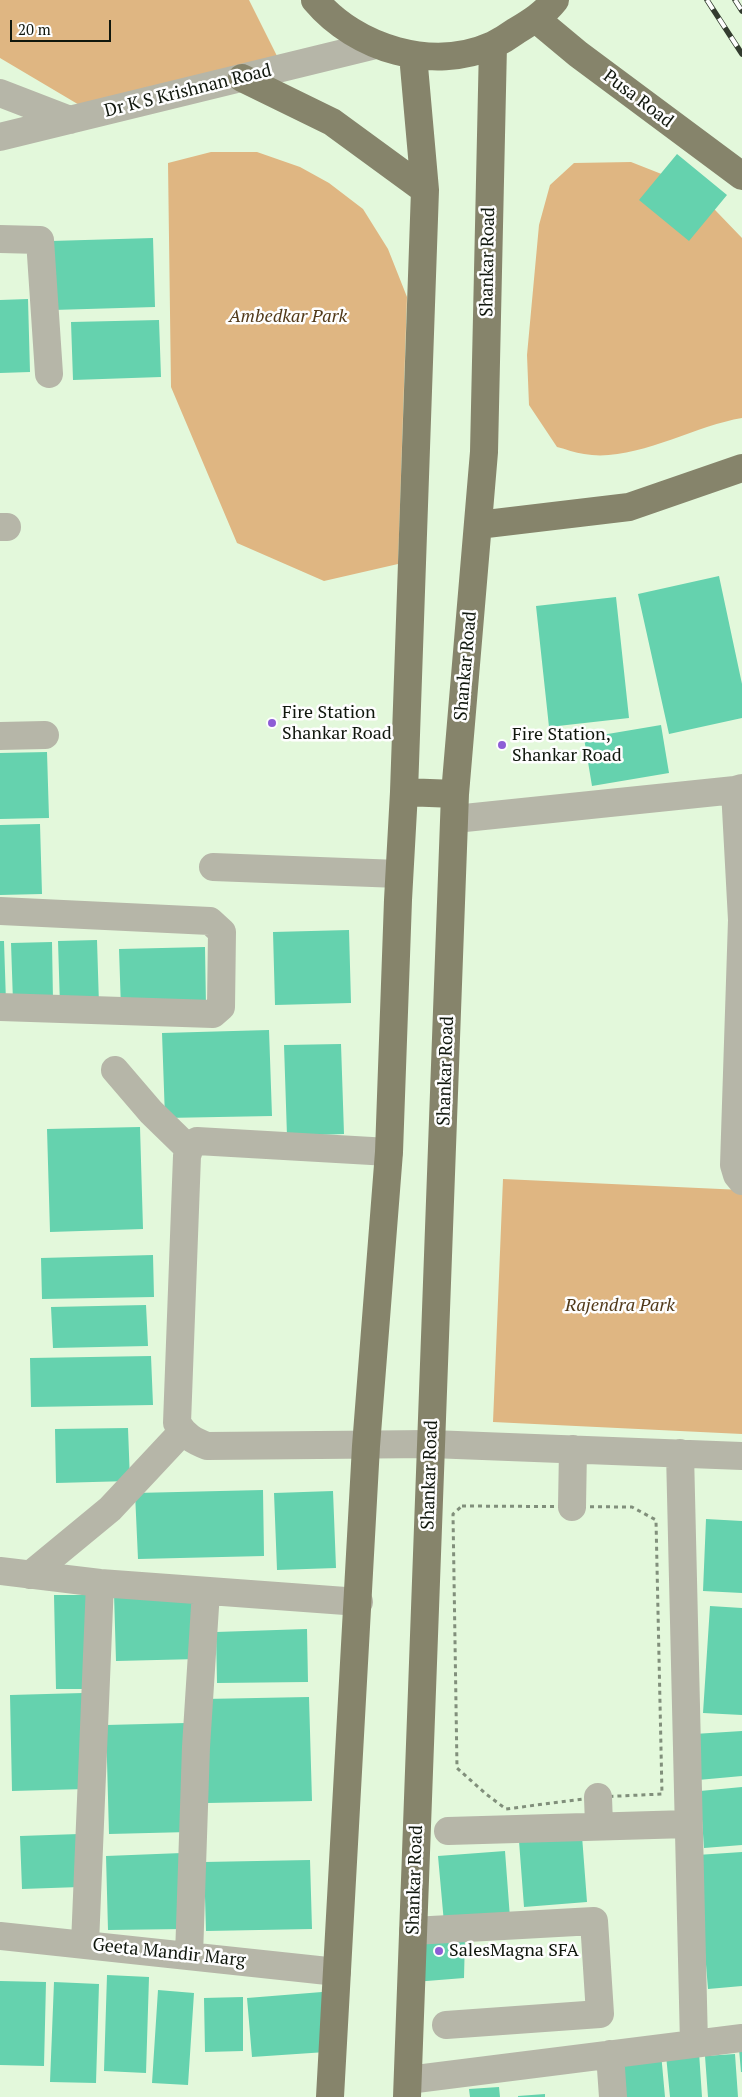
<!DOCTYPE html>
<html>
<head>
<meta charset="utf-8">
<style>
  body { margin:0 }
  #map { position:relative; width:742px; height:2097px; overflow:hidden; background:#e3f8db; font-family:"PT Serif",serif }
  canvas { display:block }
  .scale { position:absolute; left:10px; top:20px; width:101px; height:22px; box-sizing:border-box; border:2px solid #10170d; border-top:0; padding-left:6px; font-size:15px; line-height:18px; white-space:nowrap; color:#10170d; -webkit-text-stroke:4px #fefefe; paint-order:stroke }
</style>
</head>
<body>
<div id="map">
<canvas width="742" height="2097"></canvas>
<div class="scale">20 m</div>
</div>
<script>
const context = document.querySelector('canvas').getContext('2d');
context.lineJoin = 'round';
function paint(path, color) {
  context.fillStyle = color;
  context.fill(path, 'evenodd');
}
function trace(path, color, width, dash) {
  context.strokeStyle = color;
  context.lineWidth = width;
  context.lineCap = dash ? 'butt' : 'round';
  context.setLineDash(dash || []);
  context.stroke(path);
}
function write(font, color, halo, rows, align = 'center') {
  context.font = font + ' "PT Serif",serif';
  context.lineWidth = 5;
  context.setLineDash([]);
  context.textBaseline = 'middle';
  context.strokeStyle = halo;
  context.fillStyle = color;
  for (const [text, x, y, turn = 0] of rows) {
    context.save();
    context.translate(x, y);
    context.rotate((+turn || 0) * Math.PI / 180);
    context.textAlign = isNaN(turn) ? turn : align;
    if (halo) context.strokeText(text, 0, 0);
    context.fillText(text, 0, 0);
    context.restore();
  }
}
const green = new Path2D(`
  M0,0h249l29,58 -197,48 -81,-48z
  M211,152h46l43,15 29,16 34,26 25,40 19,48 -9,267 -74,17 -87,-38 -66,-156 -3,-224z
  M631,162l61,24 50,52v180c-49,8 -109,45 -158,36 -9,-1 -18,-5 -27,-7l-28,-42 -2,-50 12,-130 11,-40 24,-22z
  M503,1179l239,11v244l-249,-12z`);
const building = new Path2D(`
  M677,154l50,41 -38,46 -50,-41z
  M153,238l2,69 -102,3 -2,-69z
  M28,299l2,73 -30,1v-73z
  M159,320l2,57 -88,3 -2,-58z
  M719,576l23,108v34l-73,16 -31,-140z
  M616,597l13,121 -80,9 -13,-121z
  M661,725l8,48 -77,13 -8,-48z
  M47,752l2,66 -49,1v-66z
  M40,824l2,70 -42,1v-70z
  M349,930l2,73 -76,2 -2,-73z
  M97,940l2,65 -39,1 -2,-65z
  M0,941h4l2,61h-6z
  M52,942l1,59 -40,1 -2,-59z
  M205,947l1,60 -85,2 -2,-60z
  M269,1030l3,86 -107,2 -3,-85z
  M341,1044l3,90 -57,2 -3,-91z
  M140,1127l3,102 -93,3 -3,-103z
  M153,1255l1,42 -112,2 -1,-41z
  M146,1305l2,41 -95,2 -2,-41z
  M151,1356l2,49 -122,2 -1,-49z
  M128,1428l2,53 -74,2 -1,-54z
  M263,1490l1,66 -126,3 -3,-66z
  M333,1491l3,77 -59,2 -3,-77z
  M706,1519l36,2v72l-39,-2z
  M196,1592l2,67 -82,2 -2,-67z
  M54,1595h33l2,94h-33z
  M710,1606l32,2v107l-39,-2z
  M307,1629l1,53 -91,1 -1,-51z
  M83,1693l3,96 -74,2 -2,-96z
  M309,1697l3,104 -105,2 -3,-104z
  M186,1723l3,109 -80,2 -3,-109z
  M742,1731v45l-44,4 -4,-46z
  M742,1787v58l-38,3 -4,-57z
  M79,1834l1,53 -58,2 -2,-53z
  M582,1836l5,66 -63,5 -5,-66z
  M505,1851l5,67 -66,5 -6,-67z
  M742,1852v134l-34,3 -11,-134z
  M182,1853l3,76 -77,1 -2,-74z
  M310,1860l2,69 -106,2 -2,-69z
  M465,1937l-1,41 -50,4 -1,-41z
  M107,1975l42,2 -3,96 -42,-2z
  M0,1981l46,1 -2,84 -44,-1z
  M54,1982l45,2 -3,99 -46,-1z
  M158,1990l36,3 -6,92 -36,-2z
  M322,1992l4,60 -74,5 -5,-59z
  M243,1997v54l-38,1 -1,-54z
  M739,2049h3v23h-1z
  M699,2052l3,45h-32l-4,-42z
  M661,2053l4,44h-39l-3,-41z
  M735,2054l3,43h-30l-3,-41z
  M499,2087l1,10h-30l-1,-8z
  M545,2094v3h-27v-1z`);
const path = new Path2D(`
  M462,1506l170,1 24,13 6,274 -64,3 -92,12 -20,-15 -29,-26 -4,-254z`);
const minor = new Path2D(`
  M0,93l70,27
  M0,137l376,-92
  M0,239l40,1 9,134
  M0,527h7
  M0,736l45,-1
  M735,790l7,130 -8,245 3,10 5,6
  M455,819l280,-29 7,-2
  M213,867l186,7
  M0,911l210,10 12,11 -1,75 -8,7 -213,-7
  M115,1070l36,42 38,37
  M389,1152l-192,-11 -6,3 -4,12 -10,267c8,13 17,18 30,23l224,-2 311,12
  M680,1453l14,591
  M572,1507l1,-58
  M0,1571l100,12 259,19
  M30,1575l80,-66 72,-77
  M598,1797l1,28
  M448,1831l240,-7
  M413,1931l181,-10 6,93 -154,11
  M0,1936l337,36
  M85,1944l15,-361
  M189,1956l7,-209 10,-156
  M610,2054l3,43
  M408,2080l334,-42`);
const major = new Path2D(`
  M315,0c41,49 118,72 178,45 8,-4 16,-9 23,-14 15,-9 28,-17 39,-31
  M536,19l42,35 164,122
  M242,78l90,44 93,68
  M478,525l151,-18 113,-39
  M404,792l51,2
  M330,2097l36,-651 23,-294 9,-252 6,-108 21,-602 -12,-135
  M407,2097l48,-1303 29,-342 9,-407`);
const rail = new Path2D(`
  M707,0l35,54
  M735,0l7,11`);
const markers = [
  [272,723,5,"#8d5dd6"],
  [502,745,5,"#8d5dd6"],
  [439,1951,5,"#8d5dd6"]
];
const streetNames = [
  ["Dr K S Krishnan Road",188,91,-14],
  ["Pusa Road",638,99,37],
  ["Shankar Road",488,262,-89],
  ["Shankar Road",466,666,-85],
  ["Shankar Road",446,1071,-88],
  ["Shankar Road",430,1475,-88],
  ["Shankar Road",415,1880,-88],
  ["Geeta Mandir Marg",169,1953,6]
];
const parkNames = [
  ["Ambedkar Park",288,317],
  ["Rajendra Park",620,1306]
];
const poiNames = [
  ["Fire Station",282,713],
  ["Shankar Road",282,734],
  ["Fire Station,",512,735],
  ["Shankar Road",512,756],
  ["SalesMagna SFA",449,1951]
];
paint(green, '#dfb682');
paint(building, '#65d2ae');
trace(path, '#818f7b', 3, [4, 4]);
trace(minor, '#b6b6a8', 28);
trace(major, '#86846b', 28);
trace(rail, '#333c2f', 5.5);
trace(rail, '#fefefe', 4, [11]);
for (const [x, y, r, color] of markers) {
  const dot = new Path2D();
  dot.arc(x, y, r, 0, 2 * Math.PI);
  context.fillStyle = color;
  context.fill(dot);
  trace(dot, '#fefefe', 2);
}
write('18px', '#10170d', '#fefefe', streetNames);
write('italic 18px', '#513919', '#fefefe', parkNames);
write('18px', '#10170d', '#fefefe', poiNames, 'left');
</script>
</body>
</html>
